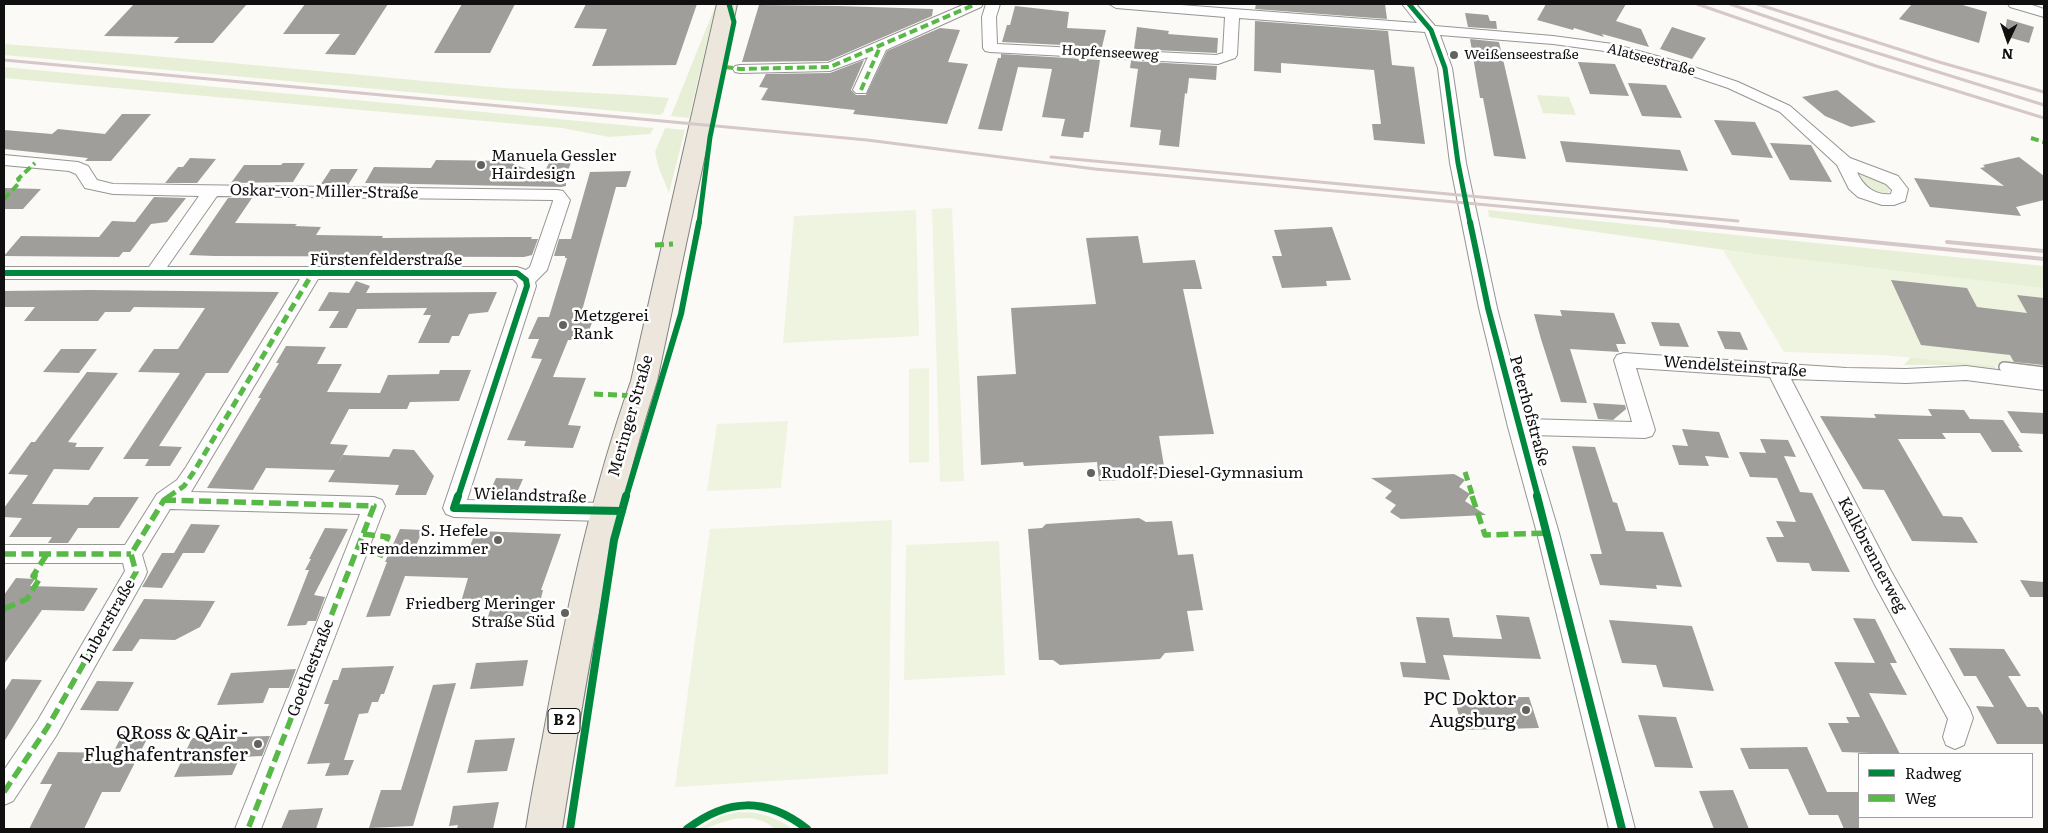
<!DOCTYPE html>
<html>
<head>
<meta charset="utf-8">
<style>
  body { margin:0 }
  #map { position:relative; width:2048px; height:833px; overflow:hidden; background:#fbfaf6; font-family:Literata,serif }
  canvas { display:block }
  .frame { position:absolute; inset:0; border:5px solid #101010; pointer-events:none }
  .legend { position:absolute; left:1858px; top:753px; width:175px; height:65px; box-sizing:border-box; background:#fff; border:1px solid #9f9f9f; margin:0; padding:6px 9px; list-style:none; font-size:15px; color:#101010 }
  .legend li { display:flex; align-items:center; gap:10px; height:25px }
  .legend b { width:25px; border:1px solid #9f9f9f }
  .north { position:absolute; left:1983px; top:15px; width:50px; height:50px; -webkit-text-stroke:4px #fff; paint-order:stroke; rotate:183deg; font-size:14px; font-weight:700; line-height:20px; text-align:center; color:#101010 }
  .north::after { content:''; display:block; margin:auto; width:18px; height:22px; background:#101010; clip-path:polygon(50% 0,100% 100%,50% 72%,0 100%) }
</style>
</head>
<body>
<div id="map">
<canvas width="2048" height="833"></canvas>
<div class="frame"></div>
<ul class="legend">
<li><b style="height:6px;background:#00873e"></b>Radweg</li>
<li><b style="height:6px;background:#58b947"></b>Weg</li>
</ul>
<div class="north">N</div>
</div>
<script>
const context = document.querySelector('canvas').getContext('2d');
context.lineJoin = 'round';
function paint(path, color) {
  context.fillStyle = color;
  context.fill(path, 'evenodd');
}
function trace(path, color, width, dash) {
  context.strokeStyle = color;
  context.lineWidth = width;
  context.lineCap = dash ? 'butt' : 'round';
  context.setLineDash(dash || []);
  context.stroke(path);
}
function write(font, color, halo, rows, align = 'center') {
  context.font = font + ' Literata,serif';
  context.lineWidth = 5;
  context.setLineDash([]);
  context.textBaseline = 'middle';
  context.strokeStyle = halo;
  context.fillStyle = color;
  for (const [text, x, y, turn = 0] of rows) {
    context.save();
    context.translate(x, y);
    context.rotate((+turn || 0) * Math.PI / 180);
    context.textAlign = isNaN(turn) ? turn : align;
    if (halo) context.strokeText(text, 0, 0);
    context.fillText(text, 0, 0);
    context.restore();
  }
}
const green = new Path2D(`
  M716,4l-27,114 -18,-2z
  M4,44c159,11 318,28 477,42 63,6 125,6 188,12l-6,15 -3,2 -656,-60z
  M4,67l650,61 -4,6 -41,3 -47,-9 -558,-50z
  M1537,95l32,2 7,18 -33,-2z
  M665,128l20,2 -16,63 -11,-27 -3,-14z
  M1860,175c9,1 27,6 30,16l-4,3c-14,0 -20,-8 -26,-19z
  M1488,210l556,56v26l-90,-10 -465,-65z
  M1911,357l82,6 4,7 -40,-5h-53z
  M739,812c21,0 35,4 52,16l-16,1c-15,-14 -37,-13 -55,-6 -8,3 -14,6 -22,6l23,-13z`);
const pitch = new Path2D(`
  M952,208l12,273 -24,1 -8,-273z
  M916,210l3,126 -136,7 11,-127z
  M1723,250l321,38v83l-160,-16 -100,-3z
  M929,368v94l-20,1v-94z
  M788,421l-7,67 -74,3 10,-67z
  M892,520l-4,254 -213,13 35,-258z
  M999,541l6,134 -101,5 2,-135z`);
const building = new Path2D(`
  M134,4h113l-34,39h-39l5,-6 -75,-1z
  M305,4h83l-33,51 -30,-1 15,-20h-57z
  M462,4h53l-25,49h-56z
  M586,4h111l-21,61 -84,1 15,-37 -33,-1z
  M1256,4h129l2,15 -132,-10z
  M1546,4h80l-10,17 25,8 8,18 -47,-13 2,3 -30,-9 -1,2 -36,-10z
  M1912,4h47l28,8 -8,31 -80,-24z
  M759,5l80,1 94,3 -1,7 -104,45 -86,1z
  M1015,6l54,6 -2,16 39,2 -4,17 -100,-5 5,-17h3z
  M1465,13l23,2 2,6h6l1,8 -29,-2z
  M2007,19l27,8 -5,16 -25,-7z
  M1255,21l133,10 4,34 22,2 11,77 -51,-4 -2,-16h9l-7,-54 -93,-7v10l-27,-2z
  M1137,27l32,4 -1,3 50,4 -1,15 -83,-4z
  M1672,27l34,11 -14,21 -32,-10z
  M940,28l20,2 -12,32 20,2 -21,60 -94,-10 2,-4 -94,-10 7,-12 -9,-1 7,-13 64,-1 34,-13 -13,30 5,5h10l21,-44z
  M1470,39l29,3 27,117 -32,-3 -11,-58h-3z
  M1001,54l99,6 -11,72h-5l-1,6 -22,-2 4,-17 -23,-2 10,-48 -34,-2 -16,64 -24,-2 20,-71h3z
  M1131,61l86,5 -1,14 -27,-2 -2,16 -2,-1 -6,54 -20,-2 2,-15 -31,-3 8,-58 -8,-1z
  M1578,62l37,2 14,32 -39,-2z
  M1628,83l38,2 16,33 -40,-2z
  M1837,90l39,32 -25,5 -26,-11 -23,-19z
  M122,114h29l-40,47h-26l3,-3 -84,-9v-19l48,4 6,-5 47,5z
  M1714,120l41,2 18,36 -41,-3z
  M1560,141l120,9 8,21 -122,-9z
  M1770,143l41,2 21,37 -42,-2z
  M2019,157l25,19v24l-28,7 5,9 -91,-9 -16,-29 90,8 -24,-18 5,-1 -2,-2z
  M190,158l26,1 -19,24h-32l13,-16h5z
  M436,160l78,1 -1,3 30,11 6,-12h22l-8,19 3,1v3l-5,1 -196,-4 9,-16 57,1z
  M283,163h22l-12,19 -62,1 13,-18h37z
  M331,169h27l-10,16 -27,-1z
  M631,171l-5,16h-10l-36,131h14l-9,22h-17l-15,37 33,1 -18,47 13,1 -8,22 -49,-2 2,-5 -19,-1 35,-81 -11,-1 8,-19h-11l10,-22h11l18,-59h-2v-2h-11l5,-17h12l19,-67z
  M4,188l37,1 -18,20h-19z
  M154,197l32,1 -19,24 -16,2 -21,28h-7l-4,5 -115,-1 17,-20 78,1 13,-16 23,1z
  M228,198h24l-17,25 62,1 -2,2 26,1 -5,8 67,1 -1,2 126,-1h24l-1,2h7l-6,16 -8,2 -310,-1 -25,-1z
  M1332,227l19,53 -25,1 1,5 -45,2 -10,-32h10l-8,-26z
  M1138,236l5,27 52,-3 7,29h-19l31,145 -55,2 7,42 -67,3 -2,-19 -73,4 -1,-4 -42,3 -4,-89 39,-2 -5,-66 85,-4 -10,-66z
  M1891,280l76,8 10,19 50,6 -10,-18 27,3v67l-30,-3 -4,-7 -89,-10z
  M356,281l14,5 -4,7 131,-1 -9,20 -19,2 -10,22h-7l-3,7h-31l13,-28h-8l4,-7 -70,1 -10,19h-18l10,-17h-21l11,-19 20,1z
  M90,290l189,2 -51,81h-22l-47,73 23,1 -12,19h-25l4,-7h-26l57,-86 -42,-1 16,-23h24l27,-41 -71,-1 -4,5h-25l-7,9h-74l11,-14h-31v-16z
  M1560,310l54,3 12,31h-10l3,8 -49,-3 17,54 -26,-1 -20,-63 -7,-25 28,2z
  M1651,322l28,1 10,24 -29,-1z
  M1717,331l23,1 8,18 -23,-1z
  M286,346l40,1 -9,17h25l-15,28 53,1 8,-18 51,-1 1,-4h31l-12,31 -49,1 -3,7h-58l-19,35 18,1 -12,23 7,-13 46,2 4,-8 21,1 20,26 -8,19h-31l4,-10 -71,-3 7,-12 -69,-2 -13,22 -46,-2 54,-90h-3l21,-35h-3z
  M61,349h36l-18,24 -36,-1z
  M87,372l31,1 -50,69 9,1 -2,4h29l-15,23 -35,-1 -22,35 56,1 6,-8h45l-20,31h-41l-10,15h-20l4,-6h-43l13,-19 -18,-1v-9l24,-33 -20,-1 23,-32h4z
  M1593,403l32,2 1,4 -13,11 -15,-1z
  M1928,409l36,1 6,9 33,1 17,26h-2l5,6h-31l-12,-19h-38l4,6h-48l45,77 19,1 16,26 -66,-2 -28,-51 -21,-1 -43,-73 56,2 -2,-4 58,2z
  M2007,411l37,2v21l-23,-1z
  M1682,429l37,3 10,26 -24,-2 4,10 -30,-1 -7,-20 16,1z
  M1760,439l28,1 8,17 -12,-1 16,36 12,1 38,79 -38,-1 -3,-8 -32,-1 -11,-25h18l-8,-16 20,1 -19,-44 -27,-1 -11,-25 27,1z
  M1572,446l23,1 18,55 4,1 9,28 37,1 19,55 -26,-2 1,4 -57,-4 -10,-31h12z
  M1454,474l11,6 -6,7 11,7 -5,7 21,14 -85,4 -11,-7 6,-7 -11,-7 7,-7 -21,-13z
  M496,478l27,1 -9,20 -27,-1z
  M1139,518l7,4 26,-1 6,34 15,-1 10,56 -16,1 7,40 -29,2 -5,6 -100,6 -7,-5h-14l-11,-131 14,-1 4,-4z
  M191,524l29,1 -16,28h-30z
  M325,528l23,1 -34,66 11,2 -9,24h-8l-2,4 -19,1 22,-56h-4l6,-11h-2z
  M400,529l23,1 -11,24 54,2 10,-25 85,3 -20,56h2l-7,29 -49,1 6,-20 -32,2 7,-24 -63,-2 -15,40 -24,1 21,-55h-2z
  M162,553h21l-21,35 -20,-1z
  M16,578l19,1 -5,7 68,2 -14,23 -42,-1 -38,54v-69z
  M2020,580l24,2v15h-14z
  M144,599l71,2 -15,26 -25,13 -35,-1 -8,12h-20z
  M1496,615l33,2 12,42 -98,-4 7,25 -47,-3 -3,-15 26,1 -10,-46 33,1 4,19 49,2z
  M1853,618l22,1 22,44h-7l17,32 -38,-2 31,61 -58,-2 -14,-29h21l-3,-6h14l-26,-55 41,1z
  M1609,620l83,6 22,65 -51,-4 -7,-22 -34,-2z
  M1949,648l55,1 17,27h-13l19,31h11l6,10v27h-47l-21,-38 18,1 -18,-31h-12z
  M528,660l-5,26 -53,3 6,-26z
  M394,666l-10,28h-3l-3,8h-6l-4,11 -9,1 -15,46h10l-6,15 -23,1 5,-13 -23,1 22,-60h-5l9,-24h5l4,-12z
  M296,669l-7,19h-20l-6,15 -46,2 14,-32z
  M12,679l30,1 -38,62v-50z
  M97,681l37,1 -16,29 -38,-1z
  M456,683l-43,143 -44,2 12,-38h20l32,-105z
  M1529,697l10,31 -76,2 -9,-32z
  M1638,715l38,2 17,51 -38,-1z
  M124,731h27l-31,61h-18l-18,37h-55l23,-45h-12l18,-32 55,1z
  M270,736l-8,20 -22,1 -8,18 -58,2 18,-39z
  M515,738l-8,33 -40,2 8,-33z
  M1807,747l20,45h32v37h-15l-6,-14h-29l-21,-46h-39l-9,-21z
  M1733,790l16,39h-35l-15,-38z
  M499,802l-6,27h-36l1,-4 -9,1 4,-20z
  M323,808l-7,21h-35l8,-19z`);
const lane = new Path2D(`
  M2004,367l40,5`);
const street = new Path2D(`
  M965,4h18l-2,3 -95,43 -20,43h-10l-3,-3 15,-33 -38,14 -90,2 -5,-1 -2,-3 2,-3 5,-1 88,-2z
  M986,4h14l-4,13 1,27 219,11 7,-2 2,-36 -109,-9 -7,-4h59l249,19 -15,-19h14l19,22 118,10 60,8 66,18 59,20 52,24 60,52 48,18 10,13 -3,12 -11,4h-12l-24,-8 -9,-8 -12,-24 -57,-53 -52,-24 -59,-20 -57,-16 -59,-8 -113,-9 12,33 14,95 31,145 29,111 106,3 -18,-62 3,-5 7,-2 222,15 60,1 60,-3 78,10v14l-78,-10 -60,3 -115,-4 100,192 79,139 3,8 -9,27 -9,4 -9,-4 -3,-8 5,-18 -73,-134 -105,-208 -134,-9 19,62 -3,6 -7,2 -115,-3 29,98 76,296h-26l-72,-296 -29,-106 -29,-119 -29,-145 -12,-95 -13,-36 -186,-14 -2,37 -2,3 -17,6 -228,-12 -5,-1 -2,-3 -1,-31zM1857,172l29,12 6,6 -1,4c-16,2 -28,-8 -34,-22z
  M2008,4h21l15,5v8l-34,-10z
  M4,155l74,7 10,4 9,14 16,4 444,6 6,1 7,9 -23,70 -12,12 1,4 -69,214 137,3 8,3 3,6 -3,6 -8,3 -150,-4 -8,-3 -3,-6 75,-222 -1,-3 -4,-4h-195l-127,213 183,5 8,3 3,6 -124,323h-26l125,-315 -190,-5 -28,46 5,17 -3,7 -88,157 -43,65 -9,4v-35l34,-50 87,-149 -2,-8h-119v-18h121l32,-51 20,-14 9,-13 114,-188h-296v-12h145l50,-71 -86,-2 -28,-6 -9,-14 -7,-3 -65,-6zM217,196l336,4v1l-23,66 -4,3 -9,-3h-350z`);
const primary = new Path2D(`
  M717,4h20l-80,377c-48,148 -70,295 -95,448h-36c6,-40 15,-80 22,-120 21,-111 45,-221 83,-328z`);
const railFar1 = new Path2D(`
  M1697,4l179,62 168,52
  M1730,4l99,34 215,67
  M1757,4l182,58 105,30
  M4,60l863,80 228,29 589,54
  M1051,157l687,64`);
const rail = new Path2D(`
  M1671,222l373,37
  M1947,242l97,9`);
const quietFar2 = new Path2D(`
  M725,67l15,2 90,-2 146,-63
  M861,90l19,-43
  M2031,138l13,4
  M4,199l16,-17 -2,-3 17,-16`);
const quietFar1 = new Path2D(`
  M655,245l18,-1
  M594,394l45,2
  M1465,472l8,25
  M168,497l16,-11 9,-13 119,-199`);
const quiet = new Path2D(`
  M1472,496l13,39 63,-2
  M164,500l210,6 -126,323
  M363,534l25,3 -9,22
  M4,554h127
  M4,609l23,-10 13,-21 -7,-2 14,-22
  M4,792l43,-64 89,-156 -5,-18 33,-54 6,-4`);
const cyclewayFar2 = new Path2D(`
  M1409,4l22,26 14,38 13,95 12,60
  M699,223l11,-86 24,-115 -5,-18`);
const cyclewayFar1 = new Path2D(`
  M1470,222l18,86 50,189
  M4,273h513l9,7 1,6 -69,211
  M626,497l55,-183 18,-92`);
const cycleway = new Path2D(`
  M458,496l-4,12 168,3
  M1537,496l85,333
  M570,829l44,-289 12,-44
  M687,829c41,-31 79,-32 120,0`);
const markers = [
  [1454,55,5,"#626260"],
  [481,165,5,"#626260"],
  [563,325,5,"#626260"],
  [1091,473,5,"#626260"],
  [498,540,5,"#626260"],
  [565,613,5,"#626260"],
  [1526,710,5,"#626260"],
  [258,744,5,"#626260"]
];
const farStreetnames = [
  ["Hopfenseeweg",1110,53,3],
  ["Alatseestraße",1651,60,15]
];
const farPoinames = [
  ["Weißenseestraße",1464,55]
];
const shields = [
  [564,721,32]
];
const shieldNames = [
  ["B 2",564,721]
];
const poiNames = [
  ["Manuela Gessler",491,156],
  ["Hairdesign",491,174],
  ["Metzgerei",573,316],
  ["Rank",573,334],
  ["Rudolf-Diesel-Gymnasium",1101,473],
  ["S. Hefele",488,531,"right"],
  ["Fremdenzimmer",488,549,"right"],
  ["Friedberg Meringer",555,604,"right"],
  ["Straße Süd",555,622,"right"]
];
const streetNames = [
  ["Oskar-von-Miller-Straße",324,192,1],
  ["Fürstenfelderstraße",386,260],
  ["Wendelsteinstraße",1735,367,4],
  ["Peterhofstraße",1529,411,75],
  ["Meringer Straße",631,416,-74],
  ["Wielandstraße",530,496,2],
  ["Kalkbrennerweg",1872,555,62],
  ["Luberstraße",108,621,-60],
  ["Goethestraße",311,668,-69]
];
const nearPoinames = [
  ["PC Doktor",1516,699],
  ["Augsburg",1516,721],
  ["QRoss & QAir -",248,733],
  ["Flughafentransfer",248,755]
];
paint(green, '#e7f0d7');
paint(pitch, '#eff4e1');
paint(building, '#9f9e9b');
trace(lane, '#969594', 12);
trace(street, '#969594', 2);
trace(primary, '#838381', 2);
trace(lane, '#fefefe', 9);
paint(street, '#fefefe');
paint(primary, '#ece6dc');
trace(railFar1, '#d6c7c8', 3);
trace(rail, '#d6c7c8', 4);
trace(quietFar2, '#58b947', 4, [8, 4]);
trace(quietFar1, '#58b947', 5, [9, 5]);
trace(quiet, '#58b947', 5.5, [12, 5.5]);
trace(cyclewayFar2, '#00873e', 5);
trace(cyclewayFar1, '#00873e', 6);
trace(cycleway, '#00873e', 8);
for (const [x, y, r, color] of markers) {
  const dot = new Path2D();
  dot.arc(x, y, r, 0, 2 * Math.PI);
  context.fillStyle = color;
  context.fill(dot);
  trace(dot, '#fff', 2);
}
write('14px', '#101010', '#fff', farStreetnames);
write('14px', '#101010', '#fff', farPoinames, 'left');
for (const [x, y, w] of shields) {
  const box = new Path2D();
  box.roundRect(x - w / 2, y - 12.5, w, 25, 4);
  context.fillStyle = '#fff';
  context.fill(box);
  trace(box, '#101010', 1);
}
write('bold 15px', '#101010', null, shieldNames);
write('16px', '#101010', '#fff', poiNames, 'left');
write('16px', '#101010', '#fff', streetNames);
write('19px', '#101010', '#fff', nearPoinames, 'right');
</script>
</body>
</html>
